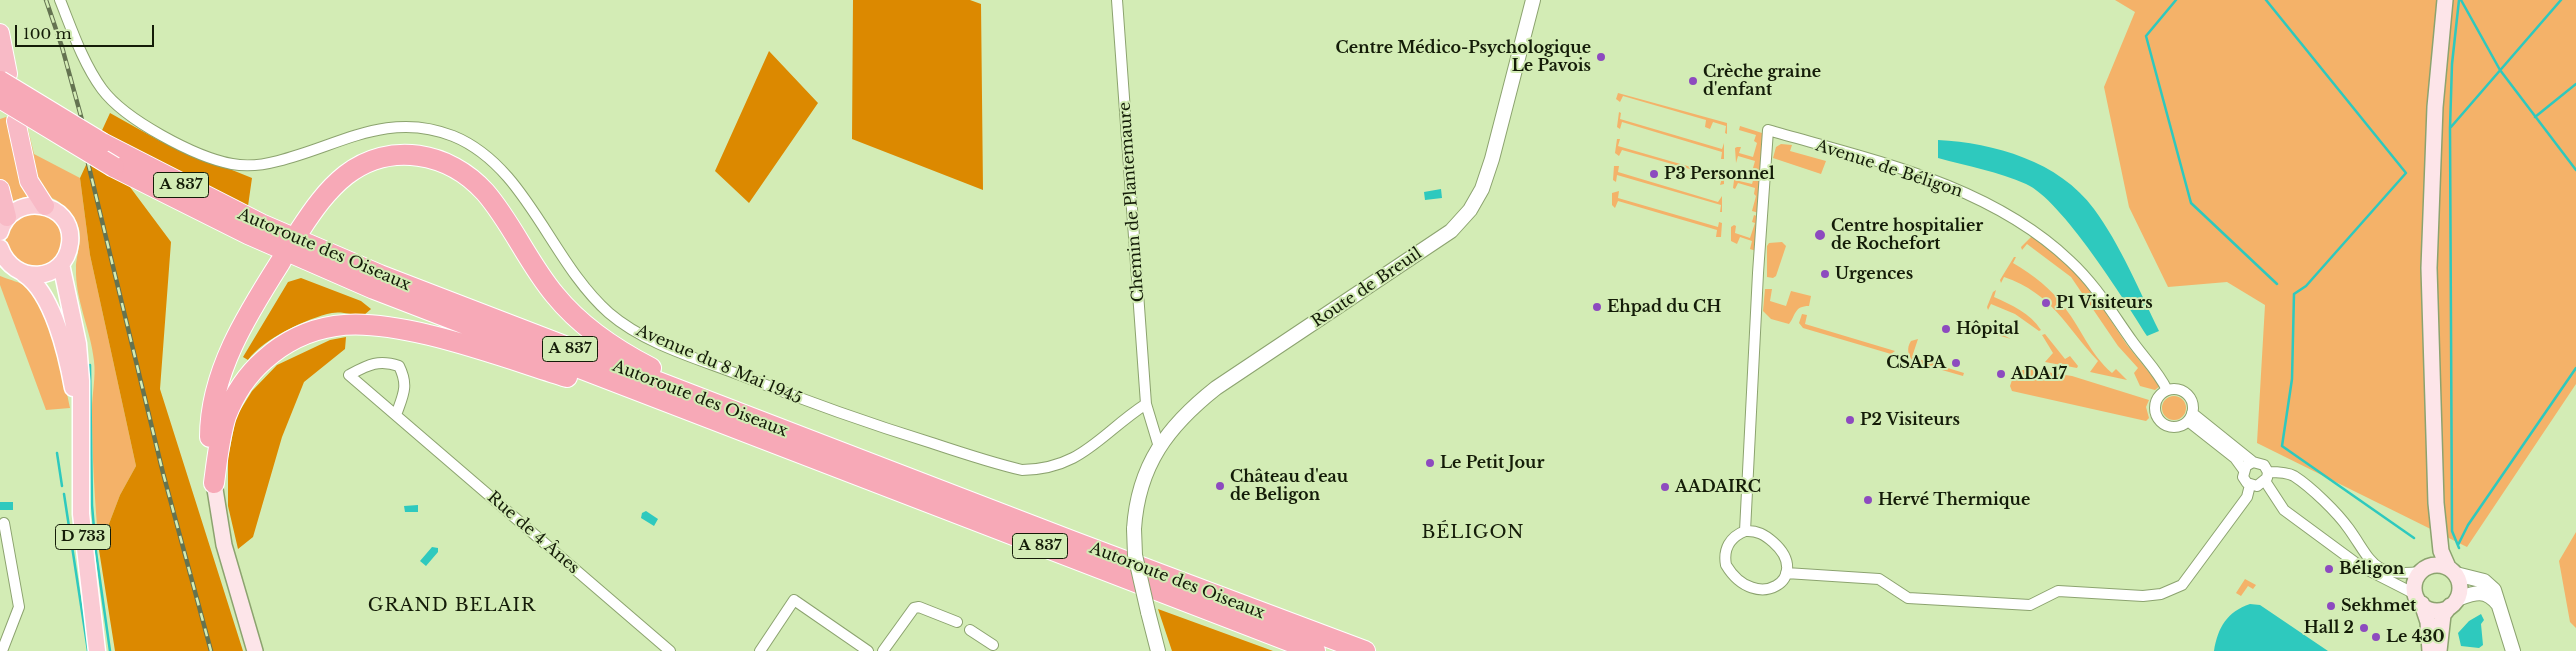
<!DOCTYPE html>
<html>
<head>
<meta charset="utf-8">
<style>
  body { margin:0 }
  #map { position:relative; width:2576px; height:651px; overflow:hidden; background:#d3ecb5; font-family:"Libre Baskerville",serif }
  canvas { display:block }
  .scale { position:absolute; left:15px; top:25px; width:139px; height:22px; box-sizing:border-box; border:2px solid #141c08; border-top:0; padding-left:6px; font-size:15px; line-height:18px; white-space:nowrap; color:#141c08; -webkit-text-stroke:4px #d3ecb5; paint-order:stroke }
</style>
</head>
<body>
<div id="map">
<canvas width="2576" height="651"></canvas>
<div class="scale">100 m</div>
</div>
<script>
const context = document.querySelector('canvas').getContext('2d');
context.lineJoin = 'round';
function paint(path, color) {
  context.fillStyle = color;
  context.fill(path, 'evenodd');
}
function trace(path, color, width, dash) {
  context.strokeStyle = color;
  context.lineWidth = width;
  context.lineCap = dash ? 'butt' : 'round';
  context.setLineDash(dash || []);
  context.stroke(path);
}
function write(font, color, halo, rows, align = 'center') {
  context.font = font + ' "Libre Baskerville",serif';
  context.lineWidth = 4;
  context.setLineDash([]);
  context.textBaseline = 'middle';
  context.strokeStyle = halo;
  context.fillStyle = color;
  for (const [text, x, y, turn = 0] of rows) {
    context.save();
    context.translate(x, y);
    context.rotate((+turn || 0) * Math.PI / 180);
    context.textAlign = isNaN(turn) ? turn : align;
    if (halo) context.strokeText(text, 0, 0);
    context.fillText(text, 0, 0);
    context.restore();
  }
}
const green = new Path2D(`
  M2115,0h461v384l-109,163 -210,-104 8,-138 -38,-23 -59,5 -39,-80 -25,-120 31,-75z
  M1618,93l109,30v11l-2,-1 1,-7 -13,-4 -3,7 -5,-2 1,-7 -83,-24 -3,6 -4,-3z
  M1619,112l2,1 -1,6 102,30 2,-6v16h-3l1,-7 -100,-30 -2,7 -3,-2z
  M6,117l22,12 6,25 46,24 10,77 46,211 -16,29 -21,55c-4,-47 -7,-93 -7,-140 0,-16 4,-33 2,-49 -3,-31 -19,-61 -18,-93 0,-13 8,-32 1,-44 -20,-37 -44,-32 -77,-18v-87z
  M1740,126l22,7 -3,80 -7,-2 4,-15 -2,-2 1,-6 -17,-5 -3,6 -2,-1 2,-15h1l-1,7 17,4 4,-14 -3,-2 2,-7 -17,-5 -2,7 -1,-15 2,-1h4l-2,6 14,4 4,-14 -3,-2 2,-6 -17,-5z
  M1617,139h3l-2,7 104,30 2,-7v15l-4,1 2,-7 -100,-28 -3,6 -4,-3z
  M1781,144l11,1 -2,6 36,10 -5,13 -48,-16 3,-11z
  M1614,166h5l-1,6 100,30 4,-6v16h-2l1,-7 -104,-30 -1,7 -3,-2z
  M1619,191l-1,7 100,29 1,-5 3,1 -1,14h-5l1,-7 -99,-29 -3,7 -3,-3v-12z
  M6 239a28 28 0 1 1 56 0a28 28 0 1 1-56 0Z
  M1754,215l5,2 -3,34 -6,-2 2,-8 -12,-4 -3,7 -6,-3v-14l3,-2 2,1 -1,7 15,5 5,-15 -3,-1z
  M2032,236l36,29 26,30 33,50 33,41 -5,4 -15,-4 -6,-13 4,-5 -20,-22 -47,-69 -44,-33 -5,6 -1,-3z
  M1782,242l4,4 -10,30 -3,2 -6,-1v-31l2,-3z
  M2014,257h2l-3,6c20,12 38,25 52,45 17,22 25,46 47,65l4,-4 11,11 -37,-8 8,-11c-33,-35 -45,-67 -94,-84l-3,6 -1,-3z
  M0,276c7,3 28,9 31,12 24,27 32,86 39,120l-24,2 -46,-125z
  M1765,289h7l-2,12 16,5 5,-15 20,5 -2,10c-15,0 -13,9 -20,18l-18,-5 -8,-8z
  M1996,290l-2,7c18,8 36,16 47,33l-2,1 -24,-17 -24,-10 -3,6 -1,-3 6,-15z
  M1802,314l5,1 -2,9 90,27 -4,3 -88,-26 -4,-5z
  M1983,325l28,14 -31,-9z
  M2045,334l20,25 5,-3 8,10 -1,2 -32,-6 8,-9 -11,-18z
  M1918,339l-6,18 52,16 -1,3 -49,-14c-6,-6 -8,-14 -3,-21z
  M2027,369l45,7 77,24 -3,7 3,11 -3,3 -134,-30 -2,-5 3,-9 5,2 2,-8z
  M2162 408a12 12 0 1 1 24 0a12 12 0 1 1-24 0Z
  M2576,532v96l-6,-6 -11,-61z
  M2245,579l11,6 -3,4 -5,-3 -7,10 -5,-3z`);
const forest = new Path2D(`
  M853,0h117l11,4 2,186 -131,-51z
  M769,51l49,52 -69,100 -34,-32z
  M110,113l50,28 92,37 -4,28 -99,-45 -19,26 41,55 -11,147 83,262h-128l-16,-101 21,-55 16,-29 -46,-211 -10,-77z
  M301,278l60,23 10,8 -8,7c-9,-1 -22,-5 -31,-3 -25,5 -69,26 -84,47l-5,-3 45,-75z
  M346,337l-1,12 -41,33 -22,55 -29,100 -15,12 -10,-43v-48l8,-41 16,-26 25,-26 53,-25z
  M1158,609l115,42h-101z`);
const water = new Path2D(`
  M1938,140c56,3 121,21 156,69 26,35 46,83 65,122l-12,5c-22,-35 -86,-137 -121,-152 -27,-12 -59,-18 -88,-26z
  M1441,189l1,9 -17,2 -1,-8z
  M0,502h13v8h-13z
  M418,505v7h-13l-1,-6z
  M646,511l12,8 -4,7 -13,-8 1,-5z
  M432,547l6,1v4l-12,14 -6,-5z
  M2250,604l10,1 68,46h-114c4,-24 13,-39 36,-47z
  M2481,614l3,6 -3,4 2,21 -4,3 -18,-2 -3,-13 11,-12z`);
const stream = new Path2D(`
  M2176,0l-30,36 45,167 86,81
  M2266,0l140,173 -100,113 -12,8 -2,85 -10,67 132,92
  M2459,0l-7,64 -2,64 2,403 7,17
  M2461,0l39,70 76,100
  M2535,117l41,-33
  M2451,127l110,-127
  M90,365l2,140 4,47 14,99
  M57,453l5,33
  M64,494l24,157
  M2458,545l10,-20 108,-157`);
const minor = new Path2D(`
  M60,0c12,30 23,63 42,89 23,31 93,68 130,75 16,3 31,1 46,-3 61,-15 110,-51 175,-25 74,30 97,125 156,177 36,31 87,45 131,62 63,25 127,48 192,68 30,10 60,20 90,27 60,-1 78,-36 124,-66
  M1117,0l29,404 13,43
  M2155 408a19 19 0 1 1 38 0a19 19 0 1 1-38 0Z
  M2192,413l61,49 11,3 4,7 -1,6 -10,8 -10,-3 -4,-6 3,-11 7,-4
  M396,415c7,-20 13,-29 3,-49 -21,-7 -31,-1 -50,9l321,276
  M2188,421l47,37 8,11
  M2268,472c8,0 19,0 26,4 17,11 43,36 55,53 24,34 23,48 71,43
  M2265,481l19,29 76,56 55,28
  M1745,531l13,-258 10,-143c104,30 221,54 302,131 26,24 42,52 62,80 12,17 26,30 35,49
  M1745,531c12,-1 20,4 28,11 41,36 -17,73 -47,23 -3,-16 4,-28 19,-34z
  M1786,573l93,6 29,19 122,7 28,-14 85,5 18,-2 21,-9 65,-88 3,-12
  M970,630l23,15
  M2,651l17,-44 -15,-84
  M760,651l34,-51 74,51
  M883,651l31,-43 5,-1 38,15`);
const tertiary = new Path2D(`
  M1134,529c4,-64 34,-103 82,-141l235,-157 19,-21 12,-21 10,-30 41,-159
  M2456,574l28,7 10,9 19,61
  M2457,599c17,-6 28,-11 41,5
  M1148,612l10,39`);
const secondary = new Path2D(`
  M2445,0l-10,107 -6,161 7,235 5,48 7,16
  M214,483l10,62 31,106
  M2414 588a23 23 0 1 1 46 0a23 23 0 1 1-46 0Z
  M2422,604l6,18 2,29
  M2439,651l4,-36 7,-9`);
const primary = new Path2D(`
  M0,232c11,-41 75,-32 70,11 -5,41 -57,42 -70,5
  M61,264l17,80 3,37v133l16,137
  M24,274c29,19 43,81 49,114`);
const trunk = new Path2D(`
  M0,33l8,41
  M16,121l13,60 16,25
  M0,189l7,28`);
const motorway = new Path2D(`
  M102,143l159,81 119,51 692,266 293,110
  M114,167l134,67 126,55 941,362
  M300,230c13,-20 27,-40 46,-55 44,-34 103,-23 139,17 27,31 43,71 70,103 26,32 59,54 96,73
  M210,437c0,-65 38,-124 71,-176
  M214,483c3,-22 5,-45 12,-67 8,-21 21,-41 38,-56 20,-18 44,-30 71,-34 62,-10 170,32 232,51`);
const rail = new Path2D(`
  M46,0l16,47 20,73
  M88,163l75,310 48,178`);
const tertiaryBridge = new Path2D(`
  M1134,529l1,26 13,57`);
const motorwayBridge = new Path2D(`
  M0,81l102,62
  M0,98l114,69`);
const markers = [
  [1601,57,5,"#8d4abf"],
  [1693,81,5,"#8d4abf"],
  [1654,174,5,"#8d4abf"],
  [1820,235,6,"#8d4abf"],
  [1825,274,5,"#8d4abf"],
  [2046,303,5,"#8d4abf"],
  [1597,307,5,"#8d4abf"],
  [1946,329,5,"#8d4abf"],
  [1956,363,5,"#8d4abf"],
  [2001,374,5,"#8d4abf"],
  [1850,420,5,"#8d4abf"],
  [1430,463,5,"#8d4abf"],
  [1220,486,5,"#8d4abf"],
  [1665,487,5,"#8d4abf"],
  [1868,500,5,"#8d4abf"],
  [2329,569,5,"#8d4abf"],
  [2331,606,5,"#8d4abf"],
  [2364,628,5,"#8d4abf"],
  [2376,637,5,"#8d4abf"]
];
const shields = [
  [181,185,55],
  [570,349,55],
  [83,537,55],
  [1040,546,55]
];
const shieldNames = [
  ["A 837",181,185],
  ["A 837",570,349],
  ["D 733",83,537],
  ["A 837",1040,546]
];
const poiNames = [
  ["Centre Médico-Psychologique",1591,48,"right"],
  ["Le Pavois",1591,66,"right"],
  ["Crèche graine",1703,72],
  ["d'enfant",1703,90],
  ["P3 Personnel",1664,174],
  ["Centre hospitalier",1831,226],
  ["de Rochefort",1831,244],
  ["Urgences",1835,274],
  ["P1 Visiteurs",2056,303],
  ["Ehpad du CH",1607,307],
  ["Hôpital",1956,329],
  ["CSAPA",1946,363,"right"],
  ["ADA17",2011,374],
  ["P2 Visiteurs",1860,420],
  ["Le Petit Jour",1440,463],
  ["Château d'eau",1230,477],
  ["de Beligon",1230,495],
  ["AADAIRC",1675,487],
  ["Hervé Thermique",1878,500],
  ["Béligon",2339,569],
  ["Sekhmet",2341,606],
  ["Hall 2",2354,628,"right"],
  ["Le 430",2386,637]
];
const streetNames = [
  ["Avenue de Béligon",1889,169,18],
  ["Chemin de Plantemaure",1132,202,-94],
  ["Autoroute des Oiseaux",324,250,23],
  ["Route de Breuil",1367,288,-34],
  ["Avenue du 8 Mai 1945",719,365,23],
  ["Autoroute des Oiseaux",700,399,21],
  ["Rue de 4 Ânes",533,533,41],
  ["Autoroute des Oiseaux",1177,581,21]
];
const neighbourhoodNames = [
  ["BÉLIGON",1473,533],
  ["GRAND BELAIR",452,606]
];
paint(green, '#f4b269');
paint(forest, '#dc8900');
paint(water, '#2ec9be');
trace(stream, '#2ec9be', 2.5);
trace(minor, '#8ca36f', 12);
trace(tertiary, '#8ca36f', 16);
trace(secondary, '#8ca36f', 18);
trace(primary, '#fff', 19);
trace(trunk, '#fff', 20);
trace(motorway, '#fff', 22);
trace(minor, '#fff', 10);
trace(tertiary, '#fff', 14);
trace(secondary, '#fde5e9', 15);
trace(primary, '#facbd4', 16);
trace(trunk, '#f8bac6', 18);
trace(motorway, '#f7a9b7', 20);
trace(rail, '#647351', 4.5);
trace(rail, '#d3ecb5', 2.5, [8]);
trace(tertiaryBridge, '#8ca36f', 16, []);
trace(motorwayBridge, '#fff', 22, []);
trace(tertiaryBridge, '#fff', 14);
trace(motorwayBridge, '#f7a9b7', 20);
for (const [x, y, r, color] of markers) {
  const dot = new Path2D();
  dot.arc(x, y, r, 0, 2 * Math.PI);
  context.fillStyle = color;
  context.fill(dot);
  trace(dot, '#d3ecb5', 2);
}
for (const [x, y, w] of shields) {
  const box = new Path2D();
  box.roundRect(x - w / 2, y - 12.5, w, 25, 4);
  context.fillStyle = '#d3ecb5';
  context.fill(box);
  trace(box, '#141c08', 1);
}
write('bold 15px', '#141c08', null, shieldNames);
write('bold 16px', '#141c08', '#d3ecb5', poiNames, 'left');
write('16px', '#141c08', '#d3ecb5', streetNames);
context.letterSpacing = '1px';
write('18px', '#141c08', '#d3ecb5', neighbourhoodNames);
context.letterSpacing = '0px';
</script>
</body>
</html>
